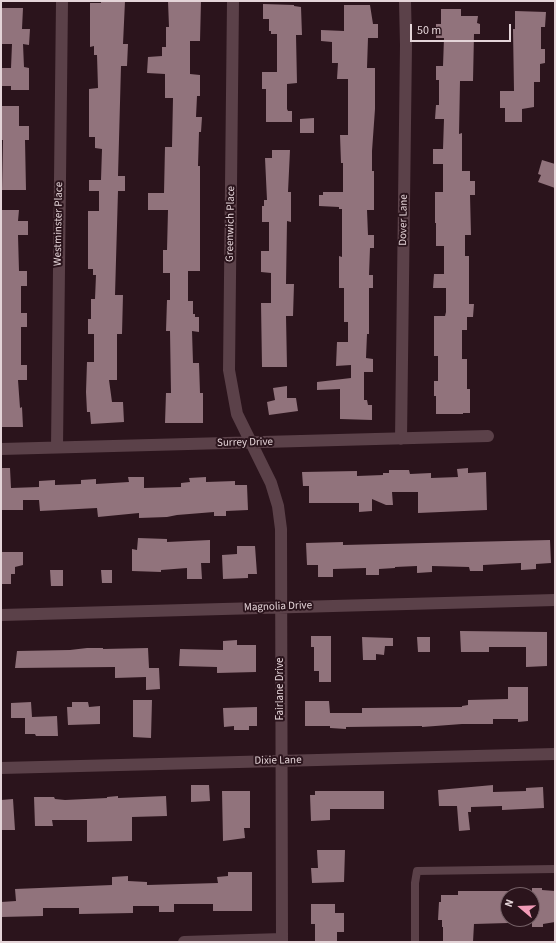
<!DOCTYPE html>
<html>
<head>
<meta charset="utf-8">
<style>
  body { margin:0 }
  #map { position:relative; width:556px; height:943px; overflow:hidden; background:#2b141c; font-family:"Source Sans 3",sans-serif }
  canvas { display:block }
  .frame { position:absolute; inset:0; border:2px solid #e4d4d8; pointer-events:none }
  .north { position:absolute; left:500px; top:887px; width:40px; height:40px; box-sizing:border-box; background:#2b141c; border:1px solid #756167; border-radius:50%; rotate:289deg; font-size:11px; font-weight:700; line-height:16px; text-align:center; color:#e4d4d8 }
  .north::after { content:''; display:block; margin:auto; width:14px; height:18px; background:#f09ab6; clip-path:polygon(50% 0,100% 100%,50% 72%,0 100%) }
  .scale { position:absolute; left:410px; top:24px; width:101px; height:18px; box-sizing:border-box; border:2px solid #e4d4d8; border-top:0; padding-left:5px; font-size:12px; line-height:14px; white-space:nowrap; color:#e4d4d8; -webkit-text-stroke:3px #2b141c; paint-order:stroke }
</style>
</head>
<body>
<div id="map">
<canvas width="556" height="943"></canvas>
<div class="frame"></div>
<div class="north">N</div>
<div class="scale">50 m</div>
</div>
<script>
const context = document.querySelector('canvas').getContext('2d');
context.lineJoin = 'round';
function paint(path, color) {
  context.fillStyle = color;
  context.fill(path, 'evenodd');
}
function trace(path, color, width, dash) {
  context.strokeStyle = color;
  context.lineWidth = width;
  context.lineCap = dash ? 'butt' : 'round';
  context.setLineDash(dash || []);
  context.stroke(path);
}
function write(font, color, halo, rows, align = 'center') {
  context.font = font + ' "Source Sans 3",sans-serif';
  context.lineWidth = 4;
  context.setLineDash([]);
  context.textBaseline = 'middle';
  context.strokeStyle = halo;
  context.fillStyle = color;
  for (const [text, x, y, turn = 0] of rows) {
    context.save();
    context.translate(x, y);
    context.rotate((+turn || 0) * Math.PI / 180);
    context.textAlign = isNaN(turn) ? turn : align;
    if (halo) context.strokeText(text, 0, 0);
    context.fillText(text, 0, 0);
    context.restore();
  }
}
const building = new Path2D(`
  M101,1h24l-2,43h5l-1,22h-6l-3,110h7v15h-7l-3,104h8l-1,39h-5v46h-8l3,22h11l1,20 -33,2 -1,-12h-3l-1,-20 1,-30h7v-28h-6v-15h3v-20h4l1,-24h-3v-6h-5v-58h11v-20h-10v-11h12l1,-31 -7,-1v-11h-6v-48l9,-1 -1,-33h-3v-9l-4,1v-44h11z
  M168,1h33l-1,40h-10v33l10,1v21h-3l-1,21h6l-1,15h-2l-1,34h2v105h-12v30h5v13h2v3h4v15l-7,-1 1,32h6l1,30h3v30h-38l1,-30h5l-1,-62h-4l1,-31h3v-27h-7v-23h4l1,-40h-20v-17h16l1,-46h7l1,-49h-8v-24l-18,-1 1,-16 14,-1v-9h4v-20h3z
  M263,4l31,1v1l7,1 1,28h-6l1,48 -10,1v25l1,2h4v11h-26v-33h-4v-17h15v-38h-6v-3h-2v-12h-6z
  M344,5h26l3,19h5v14h-10l-1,30h8v41l-3,42v20h2v39h-7l1,25h6v13h-4l-1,27h4v13h-4v46h-2l-1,24 7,1v13h-9v28h3l1,5h4v15l-32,-1v-30l-23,1v-8l34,-4v-13l-15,1 1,-24h11v-20h-4v-34h-5v-32l3,1v-48h-3v-2l-20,-1v-11h4v-3h20v-29h-2l-1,-28h8v-56h-11l1,-16h-6v-21l-11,-1v-11l23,1z
  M1,8h22l-1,21h8l-1,16 -6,-1 1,23 5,1v22h-18v-4h-10v-18h10l1,-24h-11z
  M441,9h20v7h17l-1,7 3,1v10h-6l-1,47h-13l-1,53 3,-1v38h8v10h5v14h-5l1,40h-6v21h4v48h5l-1,13h-6v13h-5v29h5v30h3v24h-7v1h-27v-18h-2v-15h4v-25h-4v-40h11l1,-4v-24h-13l1,-14h10v-28h-8v-23h-1v-31h8v-28h-10v-15h10l1,-30h-9l1,-14h3v-25h-3v-14h7l1,-28h-8v-14h5z
  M515,11l31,1 -1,15h-4v22h4v14l-5,1v18h-6v25l-12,2v13h-17v-14h-5v-17h14l-1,-62h2z
  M1,106h18v20h10v14h-4l1,50h-24l1,-50h-2z
  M314,118v15h-14v-14z
  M272,150h18l-2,42h3v30l-4,-1 -1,63h8l-1,32h-7l1,51h-25l-1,-64h10v-30l-10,-1v-21h8v-29h-7v-16h2v-6h3l-2,-42h7z
  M542,160l13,4v24l-17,-6 3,-7 -3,-1z
  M1,210h18l-1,11h10v14h-10l1,36h8v15h-6v27h6v14h-6v38h6v15h-9l2,28 2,-1 1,20h-22z
  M287,386v12h9l2,13 -29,4 -2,-13 8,-2 -2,-12z
  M1,468h9l1,20 28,-1v-6l16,-1v5l26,-1v-4l15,-1v5l33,-2 -1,-5h16v11l37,-1v-4l9,-1 -1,-4 17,-1v5l29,-1v4h12l1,25 -22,1v5h-12v-4l-37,3 -10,2 -28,1v-5l-41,4 -1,-9 -57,3 -1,-11h-16v10h-22z
  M468,468v5l18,-1 1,38 -69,3v-21h-26l1,13h-7l-14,-6v12l-13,1v-9h-50v-17h-6l-1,-14 55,-1v5l26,-1v-2h6v-3h20l1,4 21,-1v5l27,-1 -1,-8z
  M138,538l29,1v3l43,-2v23h-9l1,16h-15v-11l-26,2v2l-29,-1v-22l5,1z
  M550,540l1,23 -15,1v5l-15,1v-7l-38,2v6h-13l-1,-4 -37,-1v6l-15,1v-7l-22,1v1l-16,1v6h-13v-7l-33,1v8h-15v-12h-11l-1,-22 37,-1v3z
  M237,546h18l2,28h-9v4l-25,1 -1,-24 15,-1z
  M1,552h22v13l-8,2v7h-4v10h-10z
  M50,570h13v16h-12z
  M101,570h11v13h-10z
  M460,631l87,1v34l-21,1v-20h-37v5h-28z
  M311,636h20v46h-12v-11h-5v-24h-3z
  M362,637l31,1v8h-8l-1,9 -8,-1v6h-13z
  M417,637h13v15h-12z
  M237,640v5h19v27l-39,1v-6l-38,-1 1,-17 43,1v-9z
  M87,648h16v1l45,-1 1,20h10l1,21 -14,1v-13l-31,1v-11l-100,1 2,-17 53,-1z
  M508,687h20v34l-10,1v-3h-25v5h-31l-40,3v-1l-76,1v2l-16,-1v-2h-25v-25h24l1,12h32v-5h3l97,-1v-1l6,-1v-5l40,-1z
  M133,700h19l-1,38 -18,-1z
  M31,702l1,15 25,-1 1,20h-22l-1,-2h-10v-16h-14v-15z
  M72,702h16l1,5 11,-1v18l-32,1 -1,-18h5z
  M257,707v19h-8v4h-15v-4l-10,1 -1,-19z
  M191,785h18l1,16 -19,1z
  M493,785v7l33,-1v-3l17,-1 1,21 -42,2v-4l-31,1v5h-3l2,18 -11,1 -2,-25h-18l-1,-16z
  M222,791h28v37h-6l1,10 -22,3z
  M315,791h69v18h-54v11l-19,1 -1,-26h5z
  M118,796v2l48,-2 1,20 -35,1v24l-45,1v-22h-35l1,6h-18l-1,-29h20l1,2 10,1 42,-2v-1z
  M13,799l2,31h-14v-30z
  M317,850h28l-1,32 -32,1 -1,-15h7z
  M228,872h24v39h-39v-7h-39v8h-15v-6h-26v7l-54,1v-6h-36v8l-42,1v-15l15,-1 -1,-12 97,-4v-8l16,-1v5l19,1v3l71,-2 -1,-6 11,-1z
  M532,888h10v2l13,1v31l-12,2v3h-11z
  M458,891h50v32l-34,1 -1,18h-30v-15h-1v-7h-4l1,-18h2v-7h17z
  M311,904h24v9h9v19h-7v10h-22v-18h-4z`);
const service = new Path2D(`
  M415,942v-59l2,-12 138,-2`);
const minor = new Path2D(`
  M233,1l-4,369 8,44 34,69 7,23 3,23 1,413
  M401,439l5,-394 -1,-44
  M57,447l5,-446
  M1,449l487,-13
  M1,615l554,-15
  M1,768l554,-14
  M184,942l98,-3`);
const streetNames = [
  ["Dover Lane",404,220,-89],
  ["Westminster Place",59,224,-89],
  ["Greenwich Place",231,224,-89],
  ["Surrey Drive",245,443,-1],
  ["Magnolia Drive",278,607,-2],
  ["Fairlane Drive",281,689,-90],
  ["Dixie Lane",278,761,-1]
];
paint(building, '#91737c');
trace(service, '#5b4149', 8);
trace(minor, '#5b4149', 12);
write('11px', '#e4d4d8', '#2b141c', streetNames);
</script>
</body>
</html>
